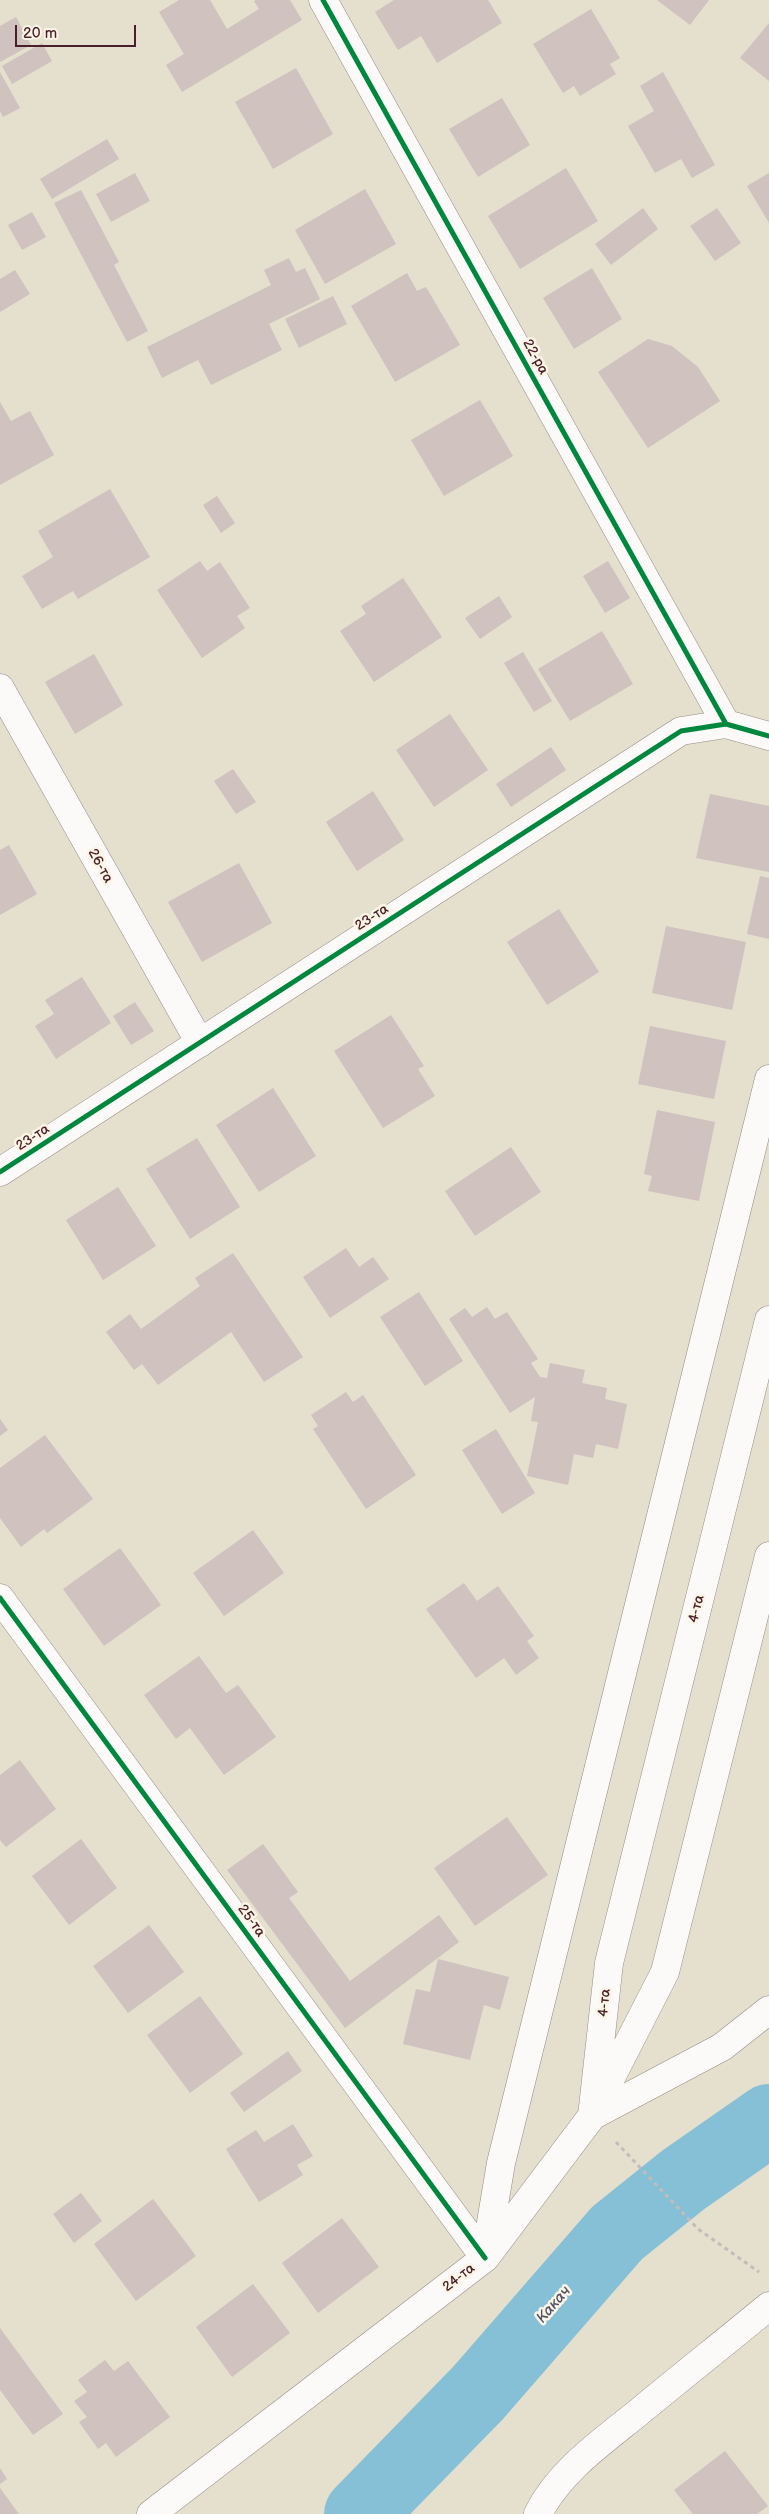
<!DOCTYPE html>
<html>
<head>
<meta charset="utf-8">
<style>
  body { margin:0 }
  #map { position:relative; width:769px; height:2514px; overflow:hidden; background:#e5dfce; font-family:"Balsamiq Sans",sans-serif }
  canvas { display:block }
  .scale { position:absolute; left:15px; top:25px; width:121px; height:22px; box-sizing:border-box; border:2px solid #4a1f2b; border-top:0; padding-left:6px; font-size:15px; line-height:18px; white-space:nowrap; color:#4a1f2b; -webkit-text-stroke:4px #fcf5e5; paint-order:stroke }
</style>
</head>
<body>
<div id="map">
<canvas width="769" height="2514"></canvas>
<div class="scale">20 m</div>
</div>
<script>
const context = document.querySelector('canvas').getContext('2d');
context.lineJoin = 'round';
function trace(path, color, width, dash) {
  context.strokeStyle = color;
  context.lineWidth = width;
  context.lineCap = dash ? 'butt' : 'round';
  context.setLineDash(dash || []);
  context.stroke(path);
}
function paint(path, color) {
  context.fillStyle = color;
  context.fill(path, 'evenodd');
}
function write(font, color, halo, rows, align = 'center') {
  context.font = font + ' "Balsamiq Sans",sans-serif';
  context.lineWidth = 5;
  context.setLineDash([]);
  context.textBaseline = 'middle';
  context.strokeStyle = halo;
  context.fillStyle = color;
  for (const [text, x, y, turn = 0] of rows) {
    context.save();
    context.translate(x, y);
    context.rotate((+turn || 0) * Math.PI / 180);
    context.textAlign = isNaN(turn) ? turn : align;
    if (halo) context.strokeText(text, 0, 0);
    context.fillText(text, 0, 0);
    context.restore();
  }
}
const river = new Path2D(`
  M360,2514l118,-121 139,-160 66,-53 86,-60`);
const building = new Path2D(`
  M179,0h31l17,29 32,-20 -5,-8 2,-1h34l12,20 -120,72 -16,-27 18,-11 -25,-42z
  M394,0h94l14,23 -65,40 -16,-27 -23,14 -23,-38z
  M657,0h52l-19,25z
  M591,9l29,49 -10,6 6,10 -36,22 -6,-10 -11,7 -30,-49z
  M16,17l15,28 -31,17v-36z
  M769,23v58l-29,-23z
  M42,43l10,18 -40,23 -10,-18z
  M296,68l37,66 -60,35 -38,-67z
  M0,72l20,36 -17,9 -3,-6z
  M663,72l52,93 -23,13 -11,-19 -26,14 -27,-47 26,-15 -14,-25z
  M502,98l28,47 -52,32 -29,-48z
  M107,139l12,20 -67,40 -12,-20z
  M566,168l32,53 -78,48 -32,-53z
  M135,173l15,28 -39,21 -15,-28z
  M769,173v50l-22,-37z
  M365,189l31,55 -71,40 -30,-54z
  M81,190l38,72 -5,3 34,66 -21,11 -73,-139z
  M643,208l15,21 -47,36 -16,-21z
  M717,208l24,35 -26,18 -25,-35z
  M32,212l14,25 -24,13 -14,-25z
  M289,258l7,14 9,-4 15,31 -51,25 13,26 -71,35 -13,-25 -36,18 -15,-31 124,-62 -7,-15z
  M592,268l30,51 -48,30 -31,-51z
  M15,270l15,24 -30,18v-33z
  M407,273l10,18 9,-4 34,58 -65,37 -44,-76z
  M333,296l14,28 -48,24 -14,-29z
  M648,339l24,7 26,21 22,34 -72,47 -50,-76z
  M480,400l33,56 -69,40 -33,-56z
  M0,402l11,19 19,-10 24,44 -54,30z
  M110,489l40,68 -72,42 -5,-8 -31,18 -20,-33 31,-19 -15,-26z
  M217,496l18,27 -14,10 -18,-28z
  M200,561l7,10 13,-9 30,46 -13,8 8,12 -43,30 -45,-68z
  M608,561l22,37 -25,15 -22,-37z
  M403,578l39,59 -68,45 -34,-51 26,-17 -5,-8z
  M499,596l13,21 -32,22 -15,-21z
  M602,631l31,53 -63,37 -32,-52z
  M523,652l29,49 -18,11 -30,-49z
  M94,654l29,51 -48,29 -30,-52z
  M450,714l38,56 -54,37 -38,-57z
  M551,747l15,23 -55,37 -15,-23z
  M233,769l23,33 -20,12 -22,-33z
  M373,791l31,49 -47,31 -31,-49z
  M710,794l59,12v66l-73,-14z
  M9,845l28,49 -37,21v-65z
  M239,863l33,60 -70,39 -34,-60z
  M760,876l9,2v61l-22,-5z
  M559,909l40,63 -52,33 -40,-63z
  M666,926l80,16 -14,68 -80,-17z
  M82,977l29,46 -55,36 -21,-33 19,-12 -9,-14z
  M135,1002l19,29 -23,14 -18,-29z
  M391,1015l33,51 -6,3 17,27 -52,32 -49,-77z
  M650,1026l76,15 -12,58 -76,-15z
  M273,1088l43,68 -57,36 -43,-67z
  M657,1110l58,12 -16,79 -51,-10 4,-15 -8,-2z
  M197,1138l43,69 -50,32 -44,-70z
  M511,1147l30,45 -66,44 -30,-45z
  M118,1187l38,59 -53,34 -37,-60z
  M346,1248l13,19 14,-10 16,22 -59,39 -27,-41z
  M233,1253l70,104 -39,25 -33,-50 -73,53 -16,-21 -8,6 -28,-38 24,-18 11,15 59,-43 -5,-8z
  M419,1292l44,69 -38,25 -45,-69z
  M487,1307l8,12 12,-7 31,47 -7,4 9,14 7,1 3,-15 35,7 -3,13 25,5 -2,11 22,5 -9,45 -22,-5 -3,14 -19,-4 -6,31 -41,-9 11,-54 -7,-1 4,-24 -25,16 -61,-94 16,-11 7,9z
  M346,1392l7,10 10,-7 53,80 -50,34 -53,-80 5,-3 -7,-11z
  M0,1419l8,11 -8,6z
  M496,1429l39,64 -33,21 -40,-64z
  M45,1435l48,64 -46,34 -3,-4 -23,18 -21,-29v-50z
  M253,1530l31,43 -60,43 -31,-43z
  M120,1548l41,57 -57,41 -41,-57z
  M464,1583l13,18 21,-15 36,50 -7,5 12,17 -23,17 -12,-17 -28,20 -50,-69z
  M199,1656l27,37 12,-8 38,52 -52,38 -34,-47 -14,11 -32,-44z
  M20,1760l36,49 -50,38 -6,-7v-65z
  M507,1817l41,58 -73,51 -41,-58z
  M81,1839l36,49 -48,37 -37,-49z
  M263,1844l35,48 -9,6 61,83 89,-66 20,27 -114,86 -118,-158z
  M149,1925l35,47 -56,41 -35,-47z
  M438,1959l71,18 -9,33 -16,-5 -14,55 -67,-16 13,-55 14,3z
  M200,1996l43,58 -53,39 -43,-58z
  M288,2051l14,20 -58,41 -14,-19z
  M293,2124l20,32 -16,9 6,10 -44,27 -33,-53 30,-19 8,12z
  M81,2193l21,28 -28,22 -21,-29z
  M153,2199l43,57 -60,45 -42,-57z
  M342,2218l37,49 -61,46 -36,-50z
  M253,2284l37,49 -58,44 -36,-50z
  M0,2328l63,86 -30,21 -33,-45z
  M105,2360l9,11 14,-10 42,56 -54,40 -10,-14 -8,6 -19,-27 8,-5 -13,-16 13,-9 -9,-12z
  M725,2451l43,55 -11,8h-64l-19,-24z
  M0,2468l7,11 -7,5z
  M0,2488l19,26h-19z`);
const path = new Path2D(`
  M616,2142l82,87 61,43`);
const minor = new Path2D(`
  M323,0l403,724
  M0,688l200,355
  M0,1172l681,-441 45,-7 43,12
  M0,1598l485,660
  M599,2101l66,-129 104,-416
  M592,2116l17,-153 160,-643
  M485,2258l16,-95 268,-1084
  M151,2514l334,-256 107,-142 130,-69 47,-37
  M538,2514c22,-45 70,-76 107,-107 41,-34 83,-67 124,-101`);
const cycleway = new Path2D(`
  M323,0l403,724
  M0,1172l681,-441 45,-7 43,12
  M0,1598l485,660`);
const streetNames = [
  ["22-ра",535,357,61],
  ["26-та",100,866,61],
  ["23-та",372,918,-33],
  ["23-та",33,1138,-33],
  ["4-та",697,1609,-76],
  ["25-та",251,1921,54],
  ["4-та",605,2003,-84],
  ["24-та",459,2278,-38]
];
const waterNames = [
  ["Какач",554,2305,-49]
];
trace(river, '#86c0d6', 72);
paint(building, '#cfc2bf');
trace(minor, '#968c86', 29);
trace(path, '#c2bcba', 3, [4, 4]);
trace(minor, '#fbfaf8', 28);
trace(cycleway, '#00873e', 5);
write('14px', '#4a1f2b', '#fcf5e5', streetNames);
write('italic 15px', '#515368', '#fcf5e5', waterNames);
</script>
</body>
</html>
